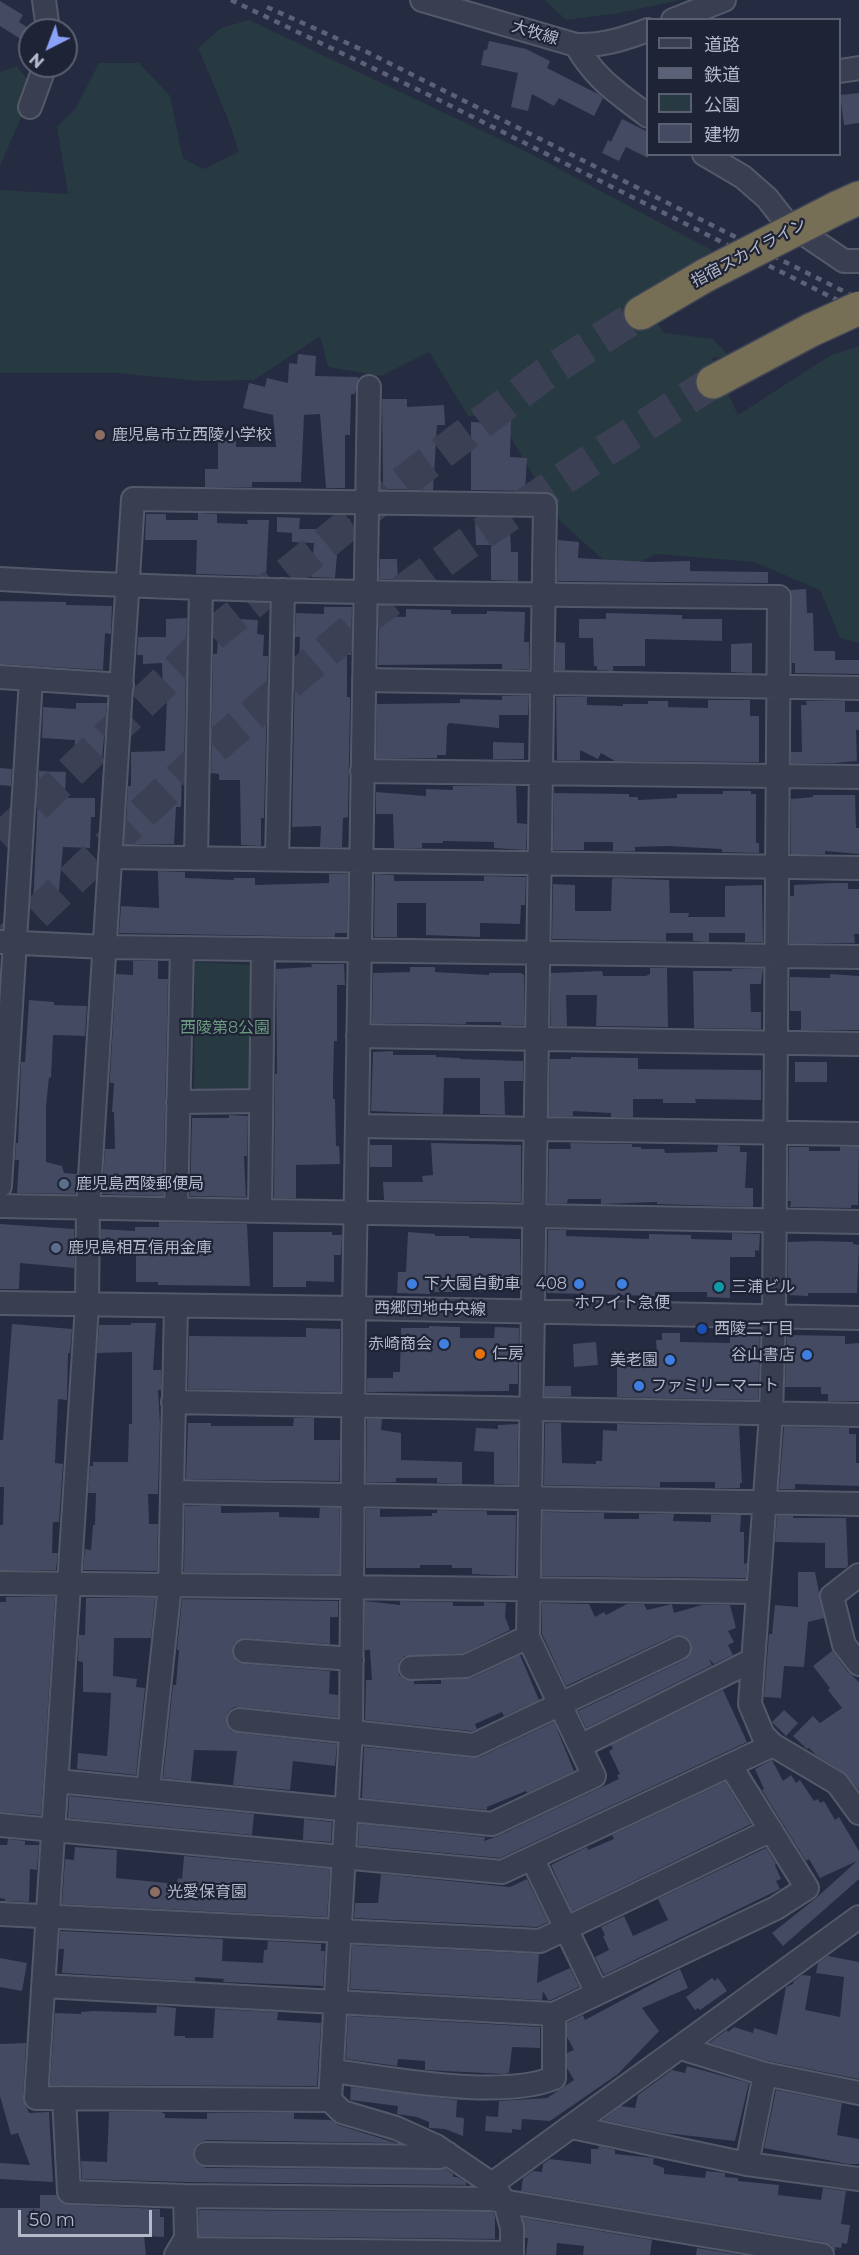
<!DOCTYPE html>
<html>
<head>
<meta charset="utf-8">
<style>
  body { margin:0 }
  #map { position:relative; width:859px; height:2255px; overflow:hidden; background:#252b40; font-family:Montserrat,"Noto Sans JP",sans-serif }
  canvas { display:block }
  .legend { position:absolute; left:646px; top:18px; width:195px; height:138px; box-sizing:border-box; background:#1e2335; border:2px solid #5a5f71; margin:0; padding:8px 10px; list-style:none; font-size:18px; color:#b5b9ca }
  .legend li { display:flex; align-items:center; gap:12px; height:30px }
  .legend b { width:30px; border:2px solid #5a5f71 }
  .north { position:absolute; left:18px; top:18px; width:60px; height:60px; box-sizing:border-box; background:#1e2335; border:2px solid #5a5f71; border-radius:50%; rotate:222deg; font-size:16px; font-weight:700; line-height:24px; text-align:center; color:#b5b9ca }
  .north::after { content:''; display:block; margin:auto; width:21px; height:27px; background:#8ba2f9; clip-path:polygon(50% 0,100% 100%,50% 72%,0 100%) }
  .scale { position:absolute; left:18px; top:2210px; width:134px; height:27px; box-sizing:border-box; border:3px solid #b5b9ca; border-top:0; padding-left:8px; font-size:18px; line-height:21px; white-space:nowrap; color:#b5b9ca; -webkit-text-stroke:4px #1e2335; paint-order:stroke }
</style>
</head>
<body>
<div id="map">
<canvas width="859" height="2255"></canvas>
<ul class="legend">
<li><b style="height:8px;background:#393e50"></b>道路</li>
<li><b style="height:8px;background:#5b6177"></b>鉄道</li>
<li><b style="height:16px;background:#273941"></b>公園</li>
<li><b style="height:16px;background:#444a62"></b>建物</li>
</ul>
<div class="north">N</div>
<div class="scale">50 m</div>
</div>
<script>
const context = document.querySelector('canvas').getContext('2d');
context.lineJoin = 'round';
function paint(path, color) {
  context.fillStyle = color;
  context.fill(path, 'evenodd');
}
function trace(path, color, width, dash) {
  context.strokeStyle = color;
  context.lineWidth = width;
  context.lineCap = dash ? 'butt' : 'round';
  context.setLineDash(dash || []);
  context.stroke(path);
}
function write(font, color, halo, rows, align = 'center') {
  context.font = font + ' Montserrat,"Noto Sans JP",sans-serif';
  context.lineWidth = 4.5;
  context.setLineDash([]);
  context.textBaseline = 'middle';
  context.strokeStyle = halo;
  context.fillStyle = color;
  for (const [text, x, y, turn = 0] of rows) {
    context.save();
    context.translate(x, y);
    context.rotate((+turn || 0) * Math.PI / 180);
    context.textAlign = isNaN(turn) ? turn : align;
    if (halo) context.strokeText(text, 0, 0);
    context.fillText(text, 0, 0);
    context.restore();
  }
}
const green = new Path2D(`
  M545,0h135l-61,13 -53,7z
  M249,20l280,133 188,100 -78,42 25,38 49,6 16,17 -17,2 26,57 93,-60 28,-9v297l-19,-5 -20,-48 -66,-28 -98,-8 -38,19 -58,-52 -62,-105h-30l-39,-64 -48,24 -53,-9 -8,-31 -66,44 -54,1 -84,-8h-116v-183l68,4 -11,-67 19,-19 23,-45h40l31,33 13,62 20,11 36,-17 -11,-33 -30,-71 23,-20z
  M17,66l14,18 -11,36 -20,46v-94z
  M195,962l62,3 -1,128 -62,-1z`);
const building = new Path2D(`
  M0,1l23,14 -4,7 11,7v16l-30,-19z
  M489,41l37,8 24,12 -3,7 51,26 5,4 -9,18 -35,-18 -5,8 -22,-12 -4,17 -17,-4 7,-34 -37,-8 3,-15h3z
  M859,93v30l-15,2 -4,-30z
  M622,119l26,13v26l-22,-11 -7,14 -17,-8 6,-13 3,2z
  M298,354l18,2 -1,20 44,1 -4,17h-4l-1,41h-5v53h-19l-6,-74 -16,1 -3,67h-49v5h-47v-18h13v-28h18v6h40l-3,-32 -30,-7 6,-25 16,4 2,-9 21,5 1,-20 8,1z
  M382,399h25v8l37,-2 1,20h-8l-4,65 -50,-1z
  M495,420h16l-1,37 17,1 -2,33 -54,-1v-68l24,1z
  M198,513l19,1v9l31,1 -1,-4h22l-3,56 -70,-2 1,-34h-52l1,-26h20v6h32z
  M277,517l23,1 -1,11h30l-1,-9 22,-1 2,23 -14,1 -3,35 -24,-1 3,-34 -22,-1v-9l-15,-1z
  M492,519v8l18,-1 1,26h7v29l-27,-1v-35h-15l-1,-25z
  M558,540l21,2 -1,16 71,4 41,-1v10l78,1v11l-211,-2z
  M380,559h17l1,20h-19z
  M806,589l1,24h6l1,38h21v9h24v14l-64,-1v-10h-3v-66l-2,-7z
  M0,601l66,1v3l46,1 -1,28 -6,-1 -2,37 -103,-6z
  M324,607h28l-1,48h-4v42h3v7l-2,113 -5,1 -1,29h-22l1,-21 -29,1 3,-163h4l1,-27h-5l1,-24 28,1z
  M406,609l45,1v4h36v-3l38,1 -1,30h5v27h-27v-5l-124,1 1,-49 27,1z
  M606,613l76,2v4h40v22l-77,-2v27h-32v5l-16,-1v-4h-3l-1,-28h-14v-19h27z
  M187,618l-3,155h-2l-1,34h-5l-2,37h-49l3,-58h3v-34l34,-1 2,-55h-4l-1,-33 -19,1v-9h-6l1,-18h28v-18z
  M219,618l39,2 -1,14 7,1 -1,21h5l-4,162h-3v28l-20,-1 -1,-65h-21v-6l-8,-1 2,-119h4z
  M556,642l9,1v27h-9z
  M752,643v30l-21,-1v-28z
  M502,696h27l-1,19h-29v13l-50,-5 -2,3 -1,29h-9v3h-61l1,-54 83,-1v-4l42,1z
  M556,697h31v8l36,1v-2h25v-3h20v6l40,1v-8h42v16h9v46l-144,-1 -14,-8 -3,6 -18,-9v10h-23z
  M806,701h39v11h14v18h-3l1,31 -22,2h-44v-11h11l-1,-47h6z
  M76,703h31l-5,56 -28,-2 1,-17 -33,-2 1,-31 33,2z
  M493,742l31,1v16h-31z
  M0,768l12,1 -1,17 -11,-1z
  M39,771l27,1 -1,26h30v19h-4l-1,31 -27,-1 -6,64 -24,-2z
  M453,786h63l1,37 10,1 -1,26 -32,-2v-6l-51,-1v2h-21v5h-28l-1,-34h-17v-22l50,4v-7l27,1z
  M723,791h28v3h5v49h3v10l-37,-1v-3l-55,-3 -32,1v4h-22v-9h-29v8h-31l1,-57 75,1v3h9v3l39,-2v-4h46z
  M813,795h42l1,33h3v26l-34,-3v3h-34v-55l22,-2z
  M158,871l27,1v6l49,2v-2h21v7l74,-2v-9h19l-1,59h-12v4l-216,-4 2,-27 38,2z
  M375,874l19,1v6h90v-5l42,1 -1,28h-4l-1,19 -40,-1v14l-54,-2v-32h-29v34h-23z
  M614,878l55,2 1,33h19l-1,4h37v-31l37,-1 1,57h-18v-9h-36v9l-16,-1v-8h-27v8l-114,-2 1,-55 22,1v26h36l1,-32z
  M833,883h15v6h11v45h-5l1,9h-65v-47h4v-11z
  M133,961h25v18h10l-5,217 -61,-2 3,-45h10l-1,-37h-2l2,-29h-4v-6l6,-103 17,1z
  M311,964h33l1,21h-8v56h-3l-1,39v19h2l1,47h3l1,18 -44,1v33h-22l1,-124h2l-1,-105 36,-2z
  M410,967h25v5l54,3v-2h32l3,2v50h-23v-3h-35v2l-94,-1 1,-50 37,-1z
  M650,968h17l1,59 -72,-1 1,-31h-31l1,31h-16v-53l51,-2 1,5h43l4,-2z
  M732,969h31l-2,15h-11l1,28h10v17l-67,-1 -1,-57h39z
  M830,974l29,2v54h-58v-19h-11v-34l40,1z
  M29,1000l25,2v3l33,1 -2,30 -32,-1 -2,43 -2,-1 -3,30v55l16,4 2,7 13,1 -2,20 -58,-1 2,-33h-4l1,-17h2l3,-81h4z
  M393,1051v4h43v2l24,1v1l63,2v20h-19l1,34 -25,-1v-36h-36l-1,36 -72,-3 2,-59z
  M571,1057l67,1v11l123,1v30l-66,-1 1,4h-33v-4h-30v18h-22v-4l-38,-2v5h-24l1,-57h21z
  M795,1062h32v20h-32z
  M229,1115l19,1 -1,40h-3l2,41 -56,-1 2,-78h37z
  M431,1143l90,2v57l-137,-2 -1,-18h40l-1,-6 11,-1z
  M570,1143l62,1v3h9v2h23l1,4 52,-1 1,-7 22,1v6h7l-2,36h8v19l-96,-3v-2l-56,2v-5h-33l-1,4h-19l1,-54h22z
  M370,1145h22v22h-22z
  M789,1147h20v4h31v-4h19l-1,58h-7v3l-61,-1 1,-6h-3z
  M159,1222l88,2 3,62 -92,-1v-3h-22v-32l-35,-2v-19l34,2v-4h24z
  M0,1224l74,5v39l-54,-5 -1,26h-19z
  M548,1230h18v6l83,3v-5l42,1v4l41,1v-7l28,1 -1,17 -4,-1v7h-25v41l-23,-1v-5h-52v4l-108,-3z
  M273,1232h59v3h10l-1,20h-7v27l-28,-1v6h-33z
  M408,1232l27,2v2h34v2l51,1v46l-32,-1v8h-58v2l-33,-1 1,-21h8z
  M817,1241l36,1v2l6,1 -2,48h-49v3l-20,-1v-53z
  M131,1323h25l-3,47h8v20h-3l2,34 -2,70h-10l1,30h9l-1,47 -74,-1 2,-21 6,1 2,-25h2l1,-32h-8l2,-27h3v-4h35l1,-38h3v-72l-35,1 2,-28h32z
  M12,1324l60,5 -2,24h-2l-1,47 -9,-1 -3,64 8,1 -4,58h-6l-1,31h6l-2,17h-56v-45h3l1,-38h-4v-47h3z
  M429,1326l31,1v11h34l1,-11 24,1 -1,56h-9v7l-142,1v-14h26v-6h7l1,-44h28z
  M306,1328l34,1v63l-152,-3 1,-53 117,1z
  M737,1332h23l-2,68 -141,-3v-30h41l-2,-27h6v-7h18v9l50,1v-6h7z
  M787,1335l58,1v8l14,-1v58h-31v-7h-7v-7h-36z
  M596,1342l2,23 -24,2 -1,-23z
  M545,1386h26v10h-26z
  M294,1418h20v22h26l-1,41 -153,-2 2,-56h23v3h82z
  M367,1419h15l-1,11 20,3v27l61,2v22l-25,-1v-5h-41v4h-30z
  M545,1423h16l1,40 34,1v-3h6l1,-31 14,1v-7l122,2 3,57h-2v5h-25v-6h-55v5h-5l-111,-2z
  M518,1424l-1,61 -23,-1v-32l-20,-1 2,-23 22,1v-4z
  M784,1427l65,1v6h7v29h3v23l-64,-2v5h-16z
  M185,1506h36v7l58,-1v5l40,1 1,-10h19v66l-155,-2z
  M366,1509h14v8l52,-1v-3h5v-3l50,1v4h29l-1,61 -43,-2v-6h-20v-3h-32v3h-54z
  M543,1512l61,1v6h35v-5h35l-1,7 38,1v-7h30l-1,17h4v32l3,-1 -1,15 -204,-2z
  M777,1516h16v2h53l2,48 -2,2h-21v-25l-50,-1z
  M798,1572h17l9,46 -16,4 -4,45 -20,-1 -3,32 -17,-1 5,-63h3l3,-29 23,2z
  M6,1597h49l-14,218 -41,-3v-210h6z
  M86,1598h69l-4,40h-37l-1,38 24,3 -1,8 9,1 -9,87 -59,-6 1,-16 29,3 2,-27 2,-36 -28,-1v-30l-5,-1 1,-26h6z
  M182,1599l156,2v16h-8v27l-85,-6 -11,5 -2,8 5,11 7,2 86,7 -1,23 9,1v22l-98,-10h-6l-6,5 -2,7 5,12 7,2 99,11 -2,22 -42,-5 -3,29 -57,-5 4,-34 -43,-1 -3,31 -28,-3 10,-93h3l3,-35h-2z
  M365,1601l35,4v-4l53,1v4h31v-4l22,1 -1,14 5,13 -47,23 -59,3 -5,6v13l6,5 9,1v3h27v-4l31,-2 48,-23 19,45 -35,16 -2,-4 -27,12 2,5 -5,2 -107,-11 1,-40h6l-2,-30h-5z
  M542,1603l47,1 6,13 9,-5 2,3 21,-11h17l3,6 25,-6 2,9 28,-8h28l6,23 -8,3 6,11 -6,3 5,10 -19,9 -5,-5 3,6 -126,63 -8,-17 107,-51 5,-5 1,-12 -5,-6 -6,-2 -7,1 -107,50 -24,-52z
  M832,1651l16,21 11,10v108l-15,-18 -28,-17 -7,-7 -2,1 -14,-13 20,-20 7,7 22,-15 -14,-18 2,-2 -17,-22z
  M723,1690l24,52 -247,116 -142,-13 1,-21 126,13 -1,4 14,-5 121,-57 -2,-4 3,-1 -11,-23 4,-2 -2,-4z
  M784,1710l14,13 -12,13 -14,-14z
  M554,1722l20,49 -47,22 -1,-2 -39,16v3l-125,-12 2,-51 109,11 7,-1z
  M772,1760l11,21 8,-6 5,8 4,-3 14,21 4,-2 2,4 4,-2 11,19 4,-3 20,34v28l-76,67 -11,-13 43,-34 42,-38 -37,17 -11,-19 -3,2 -44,-71 2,-1 -9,-20z
  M725,1782l26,42 -179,87 -21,-46 36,-18 1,3 26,-11 -2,-4z
  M69,1796l185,18 -2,21 -184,-17z
  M304,1819l28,3 -1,20 -28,-2z
  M8,1839l17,2v4h14l-2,25 -7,-1 -1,33 -24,-1v-2l-5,-1v-53h7z
  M75,1847l42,3 -1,28 61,6 1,-6 4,1 2,-23 146,13 -3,48 -265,-13 3,-45 9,1z
  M766,1848l10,16 -1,1 6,14 -5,2 4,8 -176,86 -9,-18 14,-7 -6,-14 2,-1 -4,-8 23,-11 9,20 35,-16 -10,-21z
  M381,1874l129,13 17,-8 21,43 -11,5 -183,-9 1,-15h23z
  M60,1931l163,8 -1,22 41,2 1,-13h3l1,-9 53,3v7h4l-2,35 -100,-4 1,-3 -29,-2v4l-133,-8 2,-24h-5z
  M352,1945l187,9 -2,29 33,-15 9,19 -28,13h-3l-5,-9 -1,9 -192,-11z
  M828,1956l31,6v117l-91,-18 -59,-18 18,-13 1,2 6,-5 19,6 1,-5 23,7 9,-48 7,-3 1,-3 8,-6 9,1 -6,34 35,7 4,-40 -28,-4 2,-10z
  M0,1958l27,5 -5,28 -22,-4z
  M680,1969l8,19 -46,20 17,23 -41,43 -68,47 -28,-2 -1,11 -9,-1v4l-27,-2 1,-15 12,1 1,-16 48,-3 27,-18 -7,-12v-15l7,-3 -7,-13v-14l16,-8 2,5z
  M712,1978l3,3 3,-3 9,13 -27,19 -2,-2 -3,2 -9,-13z
  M157,2006l19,2 -2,28h11v2h28l2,-29 63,3 -1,8 44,3 -4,63 -267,-1 5,-72 26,1v-2l12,-1 63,2z
  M348,2016l192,11v21l-28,-1 -3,26 -5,1 -79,-4v-9l-27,-2 -1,7 -51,-7z
  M26,2043l-3,55 6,15 20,-1 4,70 -53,-3v-16l30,2 -12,-32 -7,2 -11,-39v-52z
  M687,2066l62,17 -14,58 -70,-8 -62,-13 18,-14 14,2 3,-13 34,-25 13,3z
  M351,2087l106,13 -1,17 8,1 -1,18 -18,-7 -16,-1v-6l-12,-5 -20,-3 1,-8 -48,-6z
  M776,2090l66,13 -5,32 22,4v25h-11l-84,-16z
  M109,2112h52l4,2v4l42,1v-6h87v6l37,1 7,5 58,18 -190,-3 -6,2 -5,5 -2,6 1,7 5,5 7,3 240,1 7,5v3h4l9,5v3l-281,-3 -103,-3 -1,-18 26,1z
  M599,2146l16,4v4l39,4 -1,6 11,4v6l41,4 1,-7 19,2v4l13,1v3l41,4 -1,10 43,5 2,-12 23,3 -5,33 9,1 -3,19 -5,-1 -1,5 -6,-1v5l-4,-7 -7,-3 -303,-51 2,-13 10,-7 9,1 1,-8 7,-5 41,5v-15h7z
  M40,2195h16l6,8 7,2 91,4v8h4v20l-20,-1 2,19h-146v-47h40z
  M199,2210l290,2 5,1 1,4v22l-296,-3z
  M523,2218l129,22 -2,15h-67l1,-9 -27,-3 -1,12h-30l2,-17h-3z
  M697,2248l44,7h-45z`);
const highwayTunnel = new Path2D(`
  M0,840l217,-209 129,-105 199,-152 96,-61
  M0,948l189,-179 168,-144 108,-80 138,-93 110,-70`);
const minor = new Path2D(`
  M44,0l4,30
  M422,0l154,45c26,1 48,-6 72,-15
  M673,20l51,-20
  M576,45c19,34 42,48 72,71
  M840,71l19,-3
  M30,107l15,-41
  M704,154l39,23 24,21 18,23 59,40h15
  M369,387l-15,921 -3,423 -21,369 12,12 54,16 40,18 56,38 13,18 7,26v27
  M0,579c259,15 519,15 779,18l-5,719 -3,98 -21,290 13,31 10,10 64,38 22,30
  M0,677l122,8
  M364,680l495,8
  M362,771l497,6
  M110,857l749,11
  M196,858l5,-270
  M277,859l6,-269
  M0,942l105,5 754,10
  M358,1036l501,8
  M178,1102l83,-1
  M357,1126l502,8
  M0,1186l31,-507
  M0,1206l859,16
  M176,1209l6,-261
  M260,1211l3,-262
  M0,1303l354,5 505,10
  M173,1402l686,13
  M172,1492l687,12
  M859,1575l-27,21 12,49 15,19
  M0,1583l758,9
  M245,1651l107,8
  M411,1668l55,-2 62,-29
  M239,1720l235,25 205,-97
  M580,1746l173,-86
  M57,1781l435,43 102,-48 -66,-139 17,-1132 -412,-6 -45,709 -1,97 -51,793 294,2
  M148,1790l22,-205 6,-279
  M0,1825l502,47 271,-127
  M532,1858l65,135
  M0,1914l540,27 231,-111
  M44,1986l510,28 222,-106 31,-20 -77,-123
  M681,2048l84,26 94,19
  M332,2071c59,7 168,29 222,7v-64
  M64,2098l5,94 116,4 305,3 332,56
  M572,2127l175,37 112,15
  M206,2154l234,3 7,-4
  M747,2164l18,-90
  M492,2184l367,-267
  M192,2249l320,4
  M176,2255l10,-17 -1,-42`);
const highway = new Path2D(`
  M837,208l22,-10
  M641,313l65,-38
  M713,382l98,-52`);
const rail = new Path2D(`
  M231,0l202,97 426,214
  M267,7l100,45 492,247`);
const highwayBridge = new Path2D(`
  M706,275l131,-67
  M811,330l48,-22`);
const markers = [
  [100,435,6,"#8d6e63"],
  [64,1184,6,"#5c6f8a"],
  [56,1248,6,"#5c6f8a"],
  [412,1284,6,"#3f7fe0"],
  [579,1284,6,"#3f7fe0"],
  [622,1284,6,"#3f7fe0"],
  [719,1287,6,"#0f9aa8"],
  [702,1329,6,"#1a4fb4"],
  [444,1344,6,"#3f7fe0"],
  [480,1354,6,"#e8710a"],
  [807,1355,6,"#3f7fe0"],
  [670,1360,6,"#3f7fe0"],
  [639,1386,6,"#3f7fe0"],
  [155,1892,6,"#8d6e63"]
];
const streetNames = [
  ["大牧線",535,33,17],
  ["指宿スカイライン",749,253,-28],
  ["西郷団地中央線",430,1309,1]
];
const poiNames = [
  ["鹿児島市立西陵小学校",112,435],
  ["鹿児島西陵郵便局",76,1184],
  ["鹿児島相互信用金庫",68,1248],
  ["下大園自動車",424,1284],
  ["408",567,1284,"right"],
  ["三浦ビル",731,1287],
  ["ホワイト急便",622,1303,"center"],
  ["西陵二丁目",714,1329],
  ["赤崎商会",432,1344,"right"],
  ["仁房",492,1354],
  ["谷山書店",795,1355,"right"],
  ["美老園",658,1360,"right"],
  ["ファミリーマート",651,1386],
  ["光愛保育園",167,1892]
];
const parkNames = [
  ["西陵第8公園",225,1028]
];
paint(green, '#273941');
paint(building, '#444a62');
trace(highwayTunnel, '#3b4055', 33, [33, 16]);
trace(minor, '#54596a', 26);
trace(highway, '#414657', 36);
trace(minor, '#393e50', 22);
trace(highway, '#766f56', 33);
trace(rail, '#5b6177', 4.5, [6, 6]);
trace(highwayBridge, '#414657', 36, []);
trace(highwayBridge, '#766f56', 33);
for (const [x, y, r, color] of markers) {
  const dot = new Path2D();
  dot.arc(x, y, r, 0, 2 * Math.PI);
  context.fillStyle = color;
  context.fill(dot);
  trace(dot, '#1e2335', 2);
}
write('16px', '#b5b9ca', '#1e2335', streetNames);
write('16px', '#b5b9ca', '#1e2335', poiNames, 'left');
write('16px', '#6c9b80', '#1e2335', parkNames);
</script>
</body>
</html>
